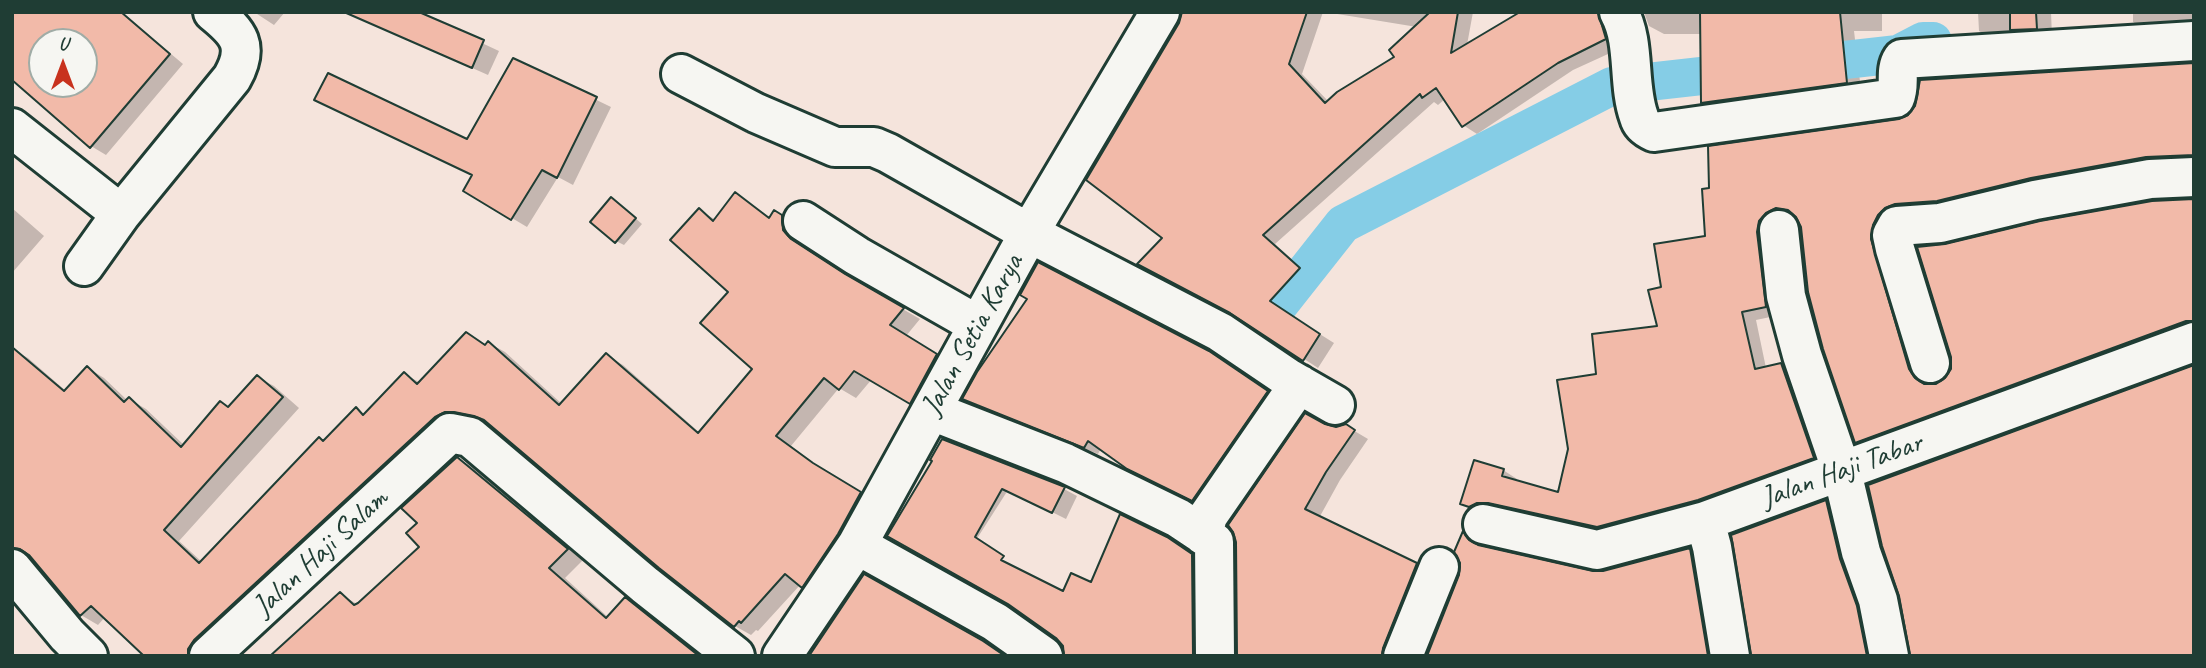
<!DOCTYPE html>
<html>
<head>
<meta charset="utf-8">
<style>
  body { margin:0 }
  #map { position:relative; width:2206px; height:668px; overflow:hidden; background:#f5e4dc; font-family:Caveat,sans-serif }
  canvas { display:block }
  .frame { position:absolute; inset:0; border:14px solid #1f3d34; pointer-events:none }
  .north { position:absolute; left:28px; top:28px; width:70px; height:70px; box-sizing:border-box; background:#f6f6f2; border:2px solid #a0aca6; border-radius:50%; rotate:0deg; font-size:19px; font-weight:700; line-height:28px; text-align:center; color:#1f3d34 }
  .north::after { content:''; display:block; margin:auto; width:24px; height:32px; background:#c8321e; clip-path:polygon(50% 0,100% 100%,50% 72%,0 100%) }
</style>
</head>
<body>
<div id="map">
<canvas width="2206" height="668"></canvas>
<div class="frame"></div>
<div class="north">U</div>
</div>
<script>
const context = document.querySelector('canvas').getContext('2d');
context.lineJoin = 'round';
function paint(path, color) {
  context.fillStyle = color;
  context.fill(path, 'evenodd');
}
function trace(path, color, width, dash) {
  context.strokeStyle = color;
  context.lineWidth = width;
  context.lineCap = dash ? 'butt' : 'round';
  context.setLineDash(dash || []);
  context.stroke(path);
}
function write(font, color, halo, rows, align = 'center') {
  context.font = font + ' Caveat,sans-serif';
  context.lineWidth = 5;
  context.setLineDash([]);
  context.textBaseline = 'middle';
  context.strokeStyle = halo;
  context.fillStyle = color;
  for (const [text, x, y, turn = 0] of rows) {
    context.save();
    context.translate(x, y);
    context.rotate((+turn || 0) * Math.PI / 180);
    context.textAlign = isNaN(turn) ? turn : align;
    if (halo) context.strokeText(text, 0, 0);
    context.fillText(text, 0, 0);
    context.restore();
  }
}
const shadow = new Path2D(`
  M12,12h109l62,52 -77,91 -15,-9 -79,-69zM42,42h42v42h-42z
  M254,12h31l-11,13z
  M415,12l84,39 -11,24 -137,-61z
  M1183,12h140l-21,62 27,28 68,-45 20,-30 -92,-15h148l-6,33 62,-33h85l5,37 -46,21 -96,64 -14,-9 -18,-26 -7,6 -4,-3 -159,142 38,34 -30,33 51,32 -16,25 -81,-53 -73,-78 16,-213z
  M1644,12h238v19h-28l7,59 -144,20 -14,-8 -1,-68h-38l-15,-8z
  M1978,12h73l1,25 -25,1 -12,-7v8l-20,1 -16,-9z
  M2133,12h61v15l-47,3 -14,-8z
  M514,60l97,47 -38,78 -15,-8 -31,50 -62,-37 9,-14 -142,-68 135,33z
  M2194,65v98l-283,48 12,169 5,6h8l11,-6 6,-12 -8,-122 249,-45v131l-323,118 -14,-8 -55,-215 -4,-10 -7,-1 -11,4v95l-24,5 10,48 15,-4 15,9 31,93 -215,69 -136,-23 -14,-8 41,-34 14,9 -1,3 43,12 39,-119 61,-47 4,-39 44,-52 192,-116z
  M736,194l35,24 4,-6 24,15 1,14 8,10 53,34 59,34 -14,17 47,29 -26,47 -55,-33 -16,19 -17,-10 -48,58 39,29 47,28 -58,93 -18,-12 -43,47 -2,-1 -5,5 -16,-9 -244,-202 -19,-4 -265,236h-60l-42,-39 -7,8 -17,-10 -48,-58 -10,1 -11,-7v-202l16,9 38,33 22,-23 16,10 24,23 1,-2 17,10 39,37 44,-38 28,-31 17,9 25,22 -120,133 23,21 154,-153 10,6 38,-41 17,9 68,-40 16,9 57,52 44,-49 17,10 77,68 55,-65 -24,-76 -32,-82 17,10z
  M619,204l23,20 -18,21 -8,-4z
  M12,208l32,28 -32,37z
  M1029,298l193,63 58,39 -74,107 -64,-31 -41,-28 -3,6 -121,-48 -12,-7z
  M1324,426l12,3 10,-3 22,13 -28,41 -21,38 112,54 -34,84h-158z
  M943,441l121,48 13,7 -11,23 -58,-29 -53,83 -21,-112z
  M457,459l20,10 107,90 -19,19 44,40 16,-19 17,10 59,47h-428l67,-62 17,10 64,-57 -2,-24z
  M1826,502l14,8 39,146h-53z
  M1463,534l14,8 4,6 112,25h10l86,-23 15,8 16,98h-291l32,-80z
  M1182,547l24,17 1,92h-141l-2,-62z`);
const canal = new Path2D(`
  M1245,341l4,2 94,-119 269,-138 286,-32 25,-13h10`);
const building = new Path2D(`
  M12,12h109l49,42 -80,94 -78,-68zM42,42h42v42h-42z
  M344,12h75l65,28 -12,28z
  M1182,12h125l-18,52 36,39 12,-11 57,-35 -5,-7 41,-38h28l-7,41 69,-41h78l8,27 -48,24 -96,64 -26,-39 -14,10 -2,-4 -157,141 37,33 -30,33 50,33 -17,27 -73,-48 -93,-49 25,-26 -76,-58 93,-157z
  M1700,12h140l7,71 -146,20z
  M2010,12h26l1,17 -27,1z
  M513,58l84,39 -40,81 -15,-8 -31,50 -48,-29 9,-16 -158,-75 14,-27 139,66z
  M2194,63v92l-48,2 -115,21 -94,23 -42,3 -10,4 -7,7 -5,10 -2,14 38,130 6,9 9,6h12l9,-6 6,-9v-12l-34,-110 28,-3 95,-23 112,-20 42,-2v122h-8l-331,122 -32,-94 -15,-57 -7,-65 -5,-10 -8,-7 -12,-2 -10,5 -7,8 -2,11 9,75 -24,5 13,57 26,-6 33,95 -116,42 -101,27 -109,-24h-11l-8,4 -9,-3 14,-44 30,9 -2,7 56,16 10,-43 -11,-69 39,-6 -4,-40 65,-8 -9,-36 13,-3 -7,-43 51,-8 -3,-47 7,-1 -1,-42 191,-27 9,-4 7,-9 5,-26z
  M735,192l34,26 5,-8 8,5 1,15 8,9 54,35 59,34 -14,17 47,29 -27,50 -56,-33 -15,19 -15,-12 -48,58 37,27 48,29 -23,42 -36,54 -17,-14 -44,49 -2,-2 -5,6 -75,-59 -175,-148 -10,-4 -20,-4h-9l-10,5 -241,223 -6,9v7h-44l-53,-50 -11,10 -51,-61 -9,-6 -8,-1v-201l52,44 23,-25 37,36 5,-5 52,50 39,-46 8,6 29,-32 26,22 -119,133 35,33 120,-126 4,4 33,-34 7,8 41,-43 13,12 49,-52 19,13 3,-4 71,64 47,-52 92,80 54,-64 -52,-46 28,-31 -58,-52 29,-32 14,13z
  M611,197l25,21 -21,25 -25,-21z
  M1038,262l171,89 59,40 -76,110 -65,-32 -39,-28 -4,7 -122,-49 15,-27 50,-73 -7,-4z
  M2194,365v291h-284l-11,-60 -17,-50 -14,-61z
  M1305,413l20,11 11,3 10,-3 9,6 -29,42 -21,37 112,54 -34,85 -1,8h-145l-1,-114 -3,-10 -5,-7z
  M942,439l123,48 -13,26 -50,-24 -27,48 29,19 -3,4 62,31 8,-18 20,9 29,-68 47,23 25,17 1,102h-129l-1,-10 -7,-8 -48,-34 -121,-68 45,-75 -2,-1z
  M457,457l111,92 -19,19 57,50 19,-21 74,59h-429l70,-64 14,13 4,-2 61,-56 -13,-14 11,-10 -16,-15z
  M1826,500l14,59 17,47 10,50h-116l-20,-121z
  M1463,531l6,9 9,5 115,26h10l87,-23 18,108h-281l32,-81 1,-12 -6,-11z
  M864,574l119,67 22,15h-196z`);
const minor = new Path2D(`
  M1619,12c17,31 8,72 20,105 2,8 8,12 15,15l241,-34c6,-13 -1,-27 7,-39l292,-18
  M681,74l75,39 79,34h39l14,6 141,80 191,99 68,46 47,27
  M12,128l109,86
  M803,221l54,35 121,69
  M1779,230l7,66 16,59 40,117 19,80 17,48 11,56
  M84,266l37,-52 111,-136c18,-32 7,-45 -19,-66
  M1930,363l-35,-114 -3,-14 5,-9 43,-3 95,-23 115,-21 44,-2
  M932,411l133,52 113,55 36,24 1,114
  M1705,521l7,26 18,109
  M1483,524l114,26 108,-29 489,-179
  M1203,535l5,-19 91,-132
  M857,545l138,77 48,34
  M12,569l55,66 21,21
  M209,656l241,-223 20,4 175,148 90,71
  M782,656l75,-111 172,-312 131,-221
  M1403,656l36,-89`);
const streetNames = [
  ["Jalan Setia Karya",973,335,-61],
  ["Jalan Haji Tabar",1842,471,-20],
  ["Jalan Haji Salam",321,553,-43]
];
paint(shadow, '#0003');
trace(canal, '#85cde6', 38);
paint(building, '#f2baa9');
trace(building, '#1f3d34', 2);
trace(minor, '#1f3d34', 44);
trace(minor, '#f6f6f2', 38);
write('30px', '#1f3d34', '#f6f6f2', streetNames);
</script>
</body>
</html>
